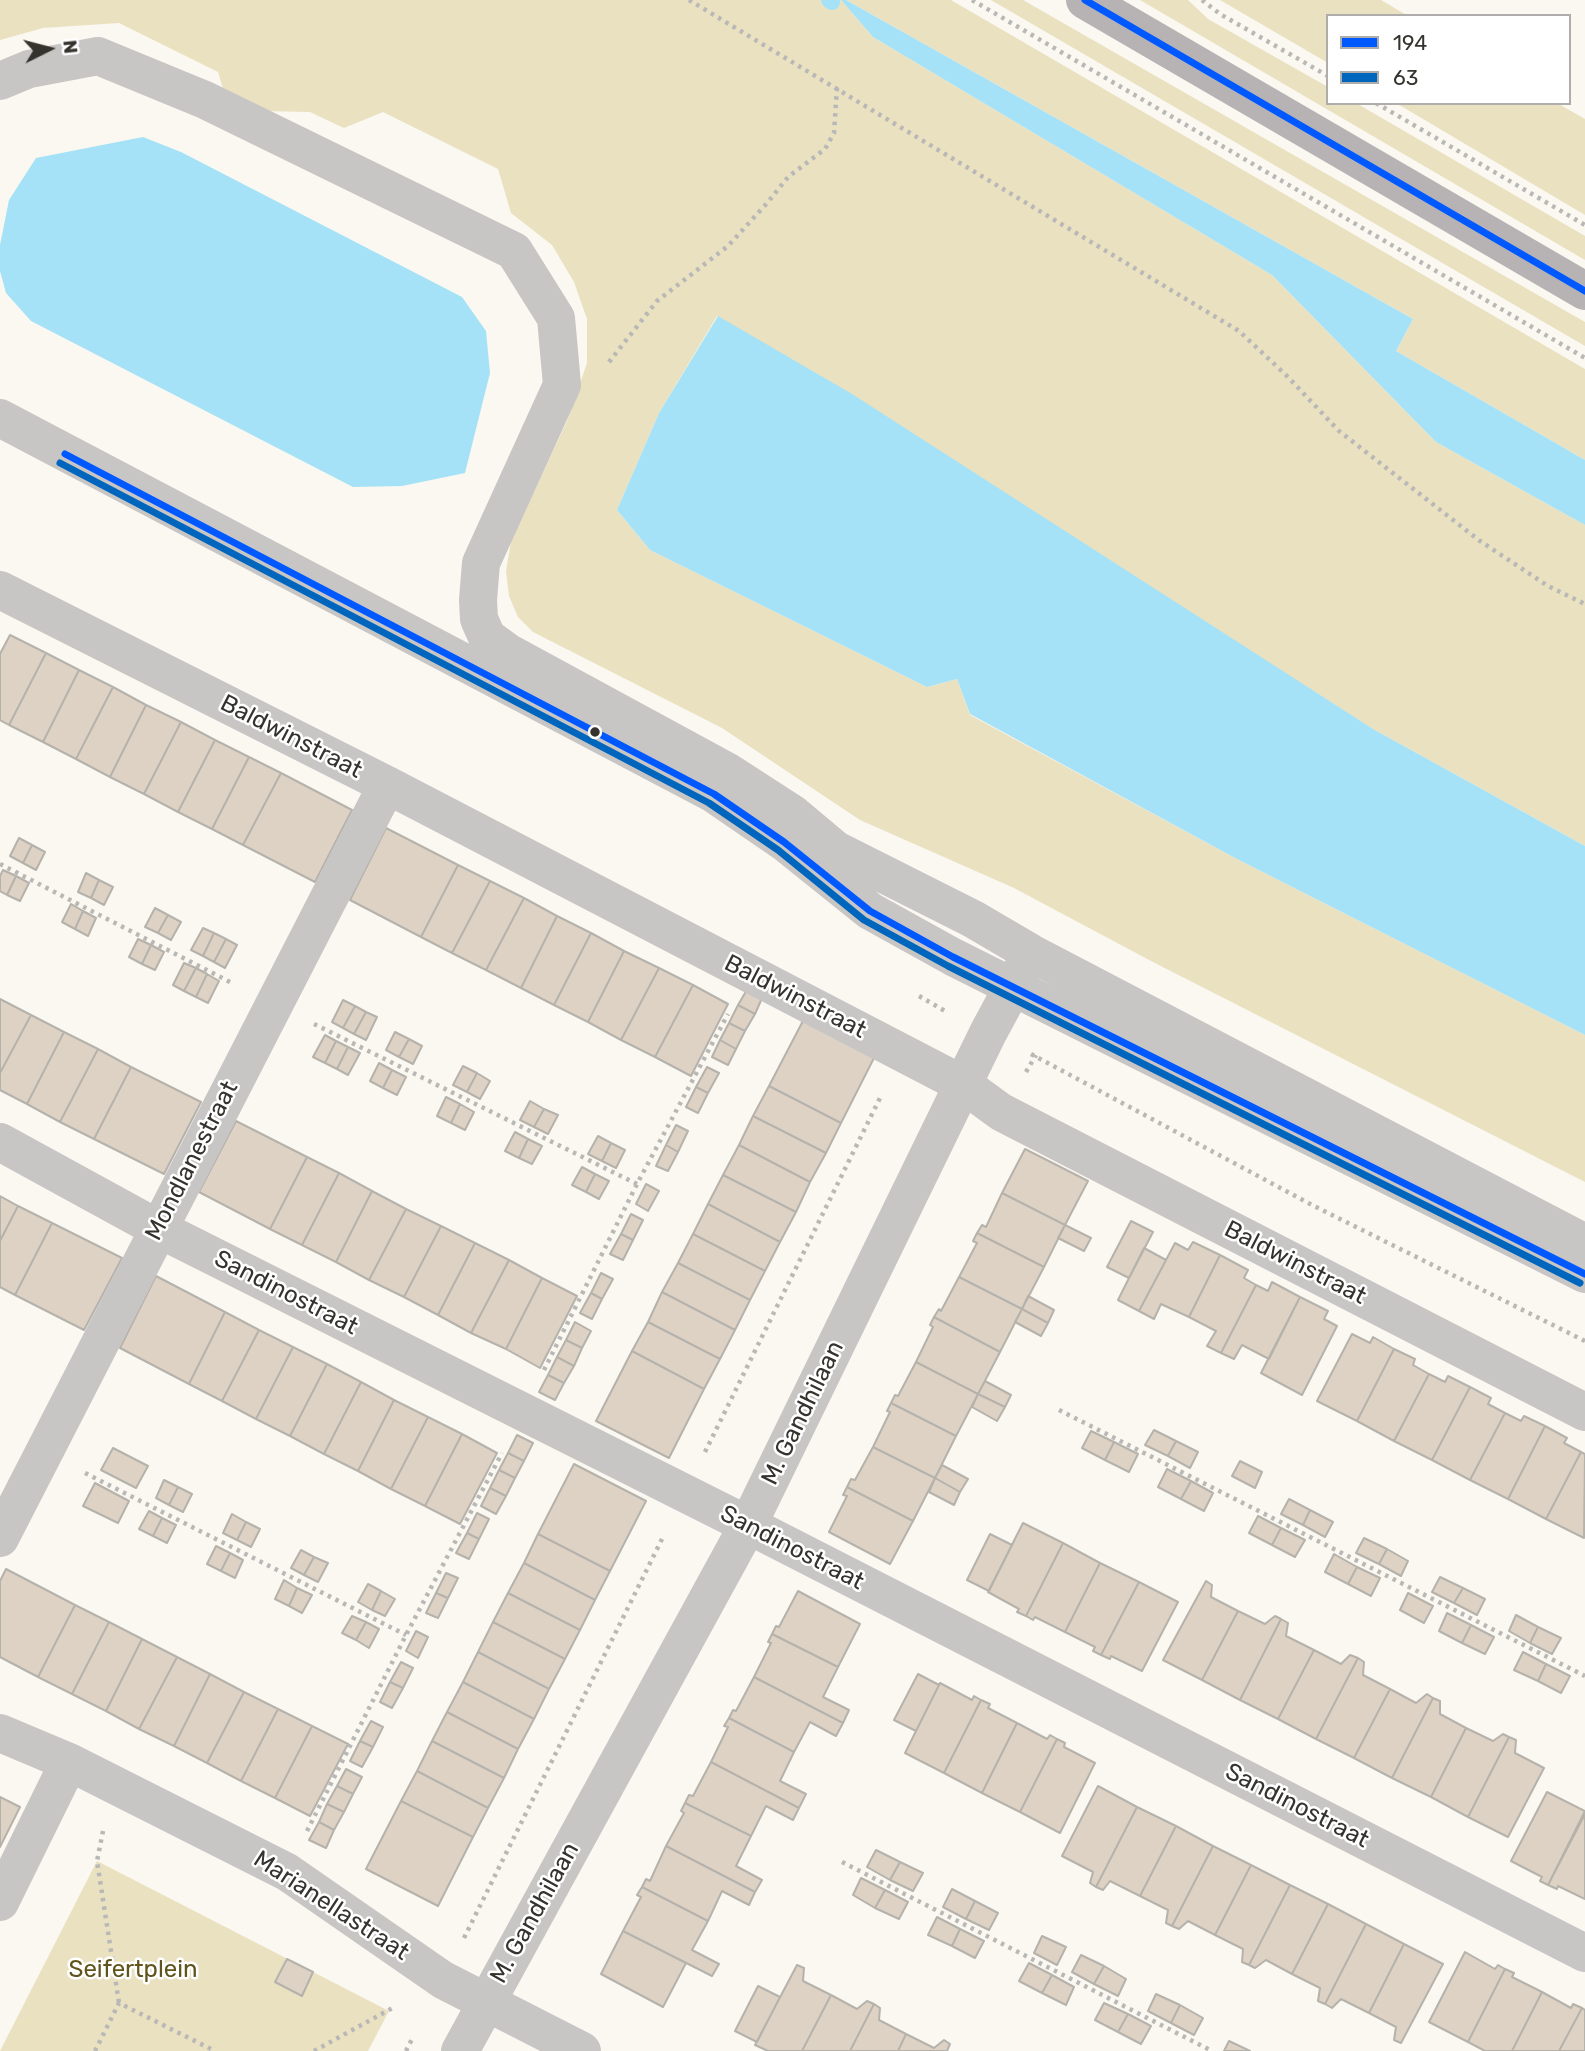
<!DOCTYPE html>
<html>
<head>
<meta charset="utf-8">
<style>
  body { margin:0 }
  #map { position:relative; width:1585px; height:2051px; overflow:hidden; background:#faf8f0; font-family:Rubik,sans-serif }
  canvas { display:block }
  .legend { position:absolute; left:1326px; top:14px; width:245px; height:91px; box-sizing:border-box; background:#fff; border:2px solid #aeadab; margin:0; padding:9px 12px; list-style:none; font-size:21px; color:#34332d }
  .legend li { display:flex; align-items:center; gap:14px; height:35px }
  .legend b { width:35px; border:2px solid #aeadab }
  .north { position:absolute; left:14px; top:14px; width:70px; height:70px; -webkit-text-stroke:5px #fff; paint-order:stroke; rotate:84deg; font-size:19px; font-weight:700; line-height:28px; text-align:center; color:#34332d }
  .north::after { content:''; display:block; margin:auto; width:24px; height:32px; background:#34332d; clip-path:polygon(50% 0,100% 100%,50% 72%,0 100%) }
</style>
</head>
<body>
<div id="map">
<canvas width="1585" height="2051"></canvas>
<ul class="legend">
<li><b style="height:9px;background:#0059ff"></b>194</li>
<li><b style="height:9px;background:#0065bd"></b>63</li>
</ul>
<div class="north">N</div>
</div>
<script>
const context = document.querySelector('canvas').getContext('2d');
context.lineJoin = 'round';
function paint(path, color) {
  context.fillStyle = color;
  context.fill(path, 'evenodd');
}
function trace(path, color, width, dash) {
  context.strokeStyle = color;
  context.lineWidth = width;
  context.lineCap = dash ? 'butt' : 'round';
  context.setLineDash(dash || []);
  context.stroke(path);
}
function write(font, color, halo, rows, align = 'center') {
  context.font = font + ' Rubik,sans-serif';
  context.lineWidth = 5;
  context.setLineDash([]);
  context.textBaseline = 'middle';
  context.strokeStyle = halo;
  context.fillStyle = color;
  for (const [text, x, y, turn = 0] of rows) {
    context.save();
    context.translate(x, y);
    context.rotate((+turn || 0) * Math.PI / 180);
    context.textAlign = isNaN(turn) ? turn : align;
    if (halo) context.strokeText(text, 0, 0);
    context.fillText(text, 0, 0);
    context.restore();
  }
}
const green = new Path2D(`
  M0,0h841l32,37 399,238 164,167 149,83v321l-212,-117 -656,-413 -58,97 -42,97 33,40 277,137 30,-8 13,36 265,143 350,177v147l-434,-221 -137,-73 -154,-68 -138,-92 -189,-96 -15,-15 -9,-21 -3,-25 5,-30 57,-122 19,-56v-44l-13,-37 -22,-37 -41,-32 -13,-44 -115,-57 -39,16 -34,-16 -46,-1 -40,-19 -6,-20 -99,-49 -76,5 -43,12z
  M846,0h105l634,369v91l-189,-109 17,-32z
  M991,0h32l562,322v24z
  M1140,0h48l20,19 120,68v16h28l229,133v24z
  M1220,0h161l27,16h-80v47z
  M1396,103h161l28,16v96z
  M97,1861l292,150 -21,40h-368z`);
const water = new Path2D(`
  M841,0h5l567,319 -17,32 189,109v65l-149,-83 -164,-167 -399,-238z
  M143,137l38,15 281,145 24,34 4,42 -25,100 -63,13 -49,1 -322,-166 -25,-28 -6,-22v-26l9,-45 27,-42z
  M718,316l134,78 521,335 212,117v189l-350,-177 -265,-144 -13,-35 -30,8 -277,-137 -33,-40 42,-97z`);
const stream = new Path2D(`
  M829,0l3,2`);
const building = new Path2D(`
  M10,635l36,18 -37,72 -9,-5v-66z
  M46,653l33,17 -36,72 -34,-17z
  M79,670l34,17 -37,72 -33,-17z
  M113,687l33,18 -36,72 -34,-18z
  M146,705l35,17 -37,72 -34,-17z
  M181,722l34,18 -37,72 -34,-18z
  M215,740l34,17 -37,72 -34,-17z
  M249,757l32,16 -38,72 -31,-16z
  M281,773l71,37 -37,72 -72,-37z
  M386,828l72,37 -37,72 -71,-37z
  M19,838l13,7 -9,18 -13,-7z
  M32,845l13,7 -9,18 -13,-7z
  M458,865l32,16 -38,72 -31,-16z
  M3,870l13,6 -9,19 -7,-4v-15z
  M86,873l13,7 -8,18 -13,-6z
  M16,876l13,7 -9,18 -13,-6z
  M99,880l14,7 -9,18 -13,-7z
  M490,881l34,17 -38,72 -34,-17z
  M524,898l33,18 -36,72 -35,-18z
  M71,904l12,7 -8,18 -13,-7z
  M155,908l13,7 -10,18 -13,-6z
  M83,911l13,7 -8,18 -13,-7z
  M168,915l13,7 -10,18 -13,-7z
  M557,916l34,17 -37,72 -33,-17z
  M203,928l11,5 -11,23 -12,-6z
  M214,933l12,6 -12,23 -11,-6z
  M591,933l33,18 -36,71 -34,-17z
  M138,939l13,6 -9,19 -13,-7z
  M226,939l11,6 -12,23 -11,-6z
  M151,945l13,7 -9,18 -13,-6z
  M624,951l35,17 -38,72 -33,-18z
  M184,963l12,5 -12,23 -11,-6z
  M196,968l11,6 -11,23 -12,-6z
  M659,968l34,17 -38,72 -34,-17z
  M207,974l12,7 -11,22 -12,-6z
  M693,985l35,19 -37,72 -36,-19z
  M748,988l15,8 -8,18 -17,-9z
  M0,999l31,16 -31,58z
  M343,1000l12,6 -12,22 -11,-6z
  M738,1005l17,9 -10,17 -16,-8z
  M355,1006l11,6 -12,22 -11,-6z
  M366,1012l11,5 -11,23 -12,-6z
  M31,1015l33,17 -37,72 -27,-14v-17z
  M805,1017l71,37 -35,69 -72,-37z
  M729,1023l16,8 -9,18 -16,-9z
  M64,1032l34,17 -38,73 -33,-18z
  M395,1032l14,7 -10,18 -13,-7z
  M325,1035l11,6 -11,22 -12,-6z
  M409,1039l13,7 -9,18 -14,-7z
  M720,1040l16,9 -8,16 -16,-8z
  M336,1041l12,6 -11,22 -12,-6z
  M348,1047l12,6 -12,22 -11,-6z
  M98,1049l33,18 -37,72 -34,-17z
  M379,1063l13,7 -9,18 -13,-7z
  M463,1066l14,7 -10,19 -14,-7z
  M131,1067l70,35 -37,72 -70,-35z
  M707,1067l12,6 -11,20 -12,-6z
  M392,1070l14,7 -9,18 -14,-7z
  M477,1073l13,8 -10,18 -13,-7z
  M769,1086l72,37 -15,30 -73,-37z
  M696,1087l12,6 -10,20 -12,-6z
  M446,1097l14,7 -9,19 -14,-7z
  M530,1101l14,8 -10,18 -14,-7z
  M460,1104l14,8 -9,18 -14,-7z
  M544,1109l14,6 -10,19 -14,-7z
  M753,1116l73,37 -16,29 -71,-37z
  M236,1121l71,36 -37,72 -71,-37z
  M676,1125l12,6 -10,21 -12,-7z
  M515,1132l13,7 -9,19 -14,-7z
  M598,1136l13,7 -9,18 -14,-7z
  M528,1139l14,7 -10,18 -13,-6z
  M611,1143l14,7 -9,18 -14,-7z
  M666,1145l12,7 -10,19 -12,-5z
  M739,1145l71,37 -14,30 -73,-37z
  M1025,1149l63,32 -23,44 -63,-32z
  M307,1157l32,16 -37,72 -32,-16z
  M582,1167l13,7 -9,18 -14,-7z
  M339,1173l33,18 -36,71 -34,-17z
  M595,1174l14,7 -10,18 -13,-7z
  M723,1175l73,37 -16,30 -72,-38z
  M646,1184l13,7 -11,20 -12,-7z
  M372,1191l34,18 -37,71 -33,-18z
  M1002,1193l63,32 -21,42 -67,-34 5,-8 4,2z
  M0,1196l18,10 -18,35z
  M708,1204l72,38 -15,29 -72,-37z
  M18,1206l34,17 -37,72 -15,-8v-46z
  M406,1209l35,17 -37,71 -35,-17z
  M631,1214l12,6 -10,20 -12,-6z
  M1131,1221l22,11 -24,46 -22,-11z
  M52,1223l70,35 -38,72 -69,-35z
  M1065,1225l26,13 -7,13 -26,-13z
  M441,1226l34,17 -37,72 -34,-18z
  M977,1233l67,34 -22,42 -63,-32 18,-34 -4,-2z
  M621,1234l12,6 -10,20 -13,-6z
  M693,1234l72,37 -15,29 -72,-37z
  M1193,1242l27,13 -31,62 -28,-13 -7,15 -15,-8 36,-68 13,7z
  M475,1243l34,17 -38,73 -33,-18z
  M1144,1248l22,12 -27,51 -21,-11z
  M1220,1255l28,15 -4,8 12,7 -35,68 -14,-7 9,-15 -27,-14z
  M509,1260l33,18 -36,71 -35,-16z
  M678,1263l72,37 -15,30 -73,-38z
  M601,1273l12,6 -11,20 -11,-6z
  M156,1276l69,36 -36,72 -69,-36z
  M959,1277l63,32 -22,43 -66,-35 5,-8 2,2z
  M542,1278l35,18 -37,72 -34,-19z
  M1272,1282l28,15 -31,62 -27,-14 -8,14 -13,-6 35,-68 12,6z
  M662,1292l73,38 -15,29 -72,-37z
  M591,1293l11,6 -10,20 -12,-6z
  M1028,1296l26,14 -6,13 -26,-14z
  M1300,1297l28,14 -4,8 13,7 -35,69 -41,-22z
  M1022,1309l26,14 -7,13 -26,-14z
  M225,1312l34,18 -37,71 -33,-17z
  M934,1317l66,35 -22,42 -62,-32 17,-35 -3,-2z
  M575,1322l16,9 -9,17 -16,-8z
  M648,1322l72,37 -16,30 -72,-38z
  M259,1330l34,17 -37,72 -34,-18z
  M1352,1334l18,9 3,-6 21,12 -37,72 -40,-20z
  M566,1340l16,8 -8,18 -17,-9z
  M293,1347l34,17 -37,72 -34,-17z
  M1394,1349l21,10 -2,6 16,9 -35,67 -37,-20z
  M632,1351l72,38 -35,69 -73,-37z
  M557,1357l17,9 -10,17 -16,-8z
  M916,1362l62,32 -22,42 -65,-33 4,-8 3,1z
  M327,1364l34,18 -37,72 -34,-18z
  M1429,1374l16,8 3,-6 22,11 -38,73 -38,-19z
  M548,1375l16,8 -9,17 -16,-8z
  M985,1381l26,14 -6,12 -27,-13z
  M361,1382l33,18 -36,71 -34,-17z
  M1470,1387l21,11 -3,6 17,9 -35,67 -38,-20z
  M978,1394l27,13 -8,14 -25,-14z
  M394,1400l34,17 -37,72 -33,-18z
  M891,1403l65,33 -21,42 -62,-31 17,-35 -3,-1z
  M1505,1413l16,8 3,-5 21,10 -37,73 -38,-19z
  M428,1417l34,17 -37,72 -34,-17z
  M1545,1426l22,12 -3,5 17,9 -35,67 -38,-20z
  M1154,1430l22,11 -8,15 -23,-11z
  M1091,1431l23,11 -9,18 -23,-12z
  M462,1434l35,19 -37,71 -35,-18z
  M517,1435l16,8 -9,18 -16,-8z
  M1176,1441l22,11 -8,16 -22,-12z
  M1114,1442l24,12 -9,18 -24,-12z
  M873,1447l62,31 -22,43 -66,-34 4,-8 4,1z
  M113,1448l35,18 -12,22 -35,-18z
  M1581,1452l4,2 -1,84 -38,-19z
  M508,1453l16,8 -9,17 -16,-8z
  M1240,1461l22,11 -7,16 -23,-12z
  M574,1464l72,37 -36,70 -72,-37z
  M942,1465l26,14 -8,13 -25,-14z
  M1167,1469l24,12 -10,18 -23,-12z
  M499,1470l16,8 -9,18 -16,-8z
  M935,1478l25,14 -6,13 -25,-13z
  M164,1480l14,7 -9,18 -13,-7z
  M1191,1481l22,12 -9,18 -23,-12z
  M95,1483l34,18 -11,22 -35,-17z
  M178,1487l14,7 -9,18 -14,-7z
  M847,1487l66,34 -23,43 -61,-32 18,-36 -4,-1z
  M490,1488l16,8 -10,18 -15,-8z
  M1289,1499l21,11 -7,15 -22,-11z
  M1310,1510l23,12 -8,15 -22,-12z
  M149,1511l13,7 -9,18 -14,-7z
  M477,1513l12,6 -10,20 -12,-6z
  M232,1514l14,8 -9,18 -14,-7z
  M1258,1516l23,12 -9,17 -23,-12z
  M162,1518l14,7 -9,18 -14,-7z
  M246,1522l14,7 -9,18 -14,-7z
  M1023,1523l40,20 -37,73 -9,-4 2,-3 -31,-17z
  M1281,1528l24,12 -10,17 -23,-12z
  M467,1533l12,6 -10,20 -13,-6z
  M538,1534l72,37 -15,29 -71,-37z
  M990,1534l22,11 -23,46 -22,-11z
  M1364,1538l23,11 -8,15 -23,-11z
  M1063,1543l37,20 -35,69 -30,-15 -2,3 -7,-4z
  M216,1546l14,7 -9,18 -14,-7z
  M1387,1549l21,12 -7,15 -22,-12z
  M301,1550l13,7 -10,18 -13,-7z
  M230,1553l13,7 -8,18 -14,-7z
  M1334,1554l23,13 -9,17 -23,-12z
  M314,1557l14,6 -10,19 -14,-7z
  M524,1563l71,37 -15,30 -72,-37z
  M1100,1563l39,19 -38,73 -8,-4 2,-4 -30,-15z
  M1357,1567l23,11 -9,18 -23,-12z
  M6,1569l69,36 -37,72 -38,-20v-76z
  M446,1573l12,5 -10,20 -12,-5z
  M1440,1577l23,11 -9,15 -22,-11z
  M284,1580l13,8 -8,18 -14,-7z
  M1206,1581l6,4 -1,12 27,14 -36,69 -39,-20z
  M1139,1582l39,20 -36,69 -31,-15 -1,3 -9,-4z
  M368,1584l13,7 -9,19 -14,-8z
  M297,1588l15,7 -10,18 -13,-7z
  M1463,1588l22,11 -8,16 -23,-12z
  M381,1591l14,8 -10,17 -13,-6z
  M798,1591l62,33 -22,43 -66,-33 4,-8 3,1z
  M436,1593l12,5 -10,20 -12,-5z
  M508,1593l72,37 -15,29 -72,-37z
  M1408,1593l25,13 -9,17 -24,-13z
  M75,1605l34,17 -37,72 -34,-17z
  M1238,1611l27,13 10,-8 6,3 -41,81 -38,-20z
  M1447,1613l24,12 -9,18 -23,-12z
  M1516,1615l22,12 -8,16 -21,-12z
  M352,1616l14,6 -10,18 -14,-7z
  M1281,1619l7,4 -2,13 28,14 -36,69 -38,-19z
  M109,1622l33,17 -36,72 -34,-17z
  M366,1622l13,7 -10,19 -13,-8z
  M493,1622l72,37 -16,30 -71,-37z
  M1471,1625l23,12 -9,17 -23,-11z
  M1538,1627l23,11 -9,16 -22,-11z
  M416,1631l12,6 -10,21 -12,-7z
  M772,1634l66,33 -15,30 26,13 -6,13 -89,-46 17,-34 -3,-1z
  M142,1639l35,18 -38,72 -33,-18z
  M1314,1650l27,14 9,-9 8,3 -42,81 -38,-20z
  M478,1652l71,37 -15,30 -71,-37z
  M1523,1652l23,12 -8,17 -24,-11z
  M177,1657l33,17 -36,72 -35,-17z
  M1358,1658l6,4 -1,13 27,14 -36,69 -38,-19z
  M401,1662l12,6 -10,20 -13,-6z
  M1546,1664l24,12 -9,17 -23,-12z
  M210,1674l34,18 -37,71 -33,-17z
  M918,1674l21,11 -23,46 -22,-11z
  M754,1677l89,46 -7,13 -26,-14 -16,30 -65,-34 4,-8 3,1z
  M390,1682l13,6 -11,20 -12,-6z
  M463,1682l71,37 -16,30 -71,-37z
  M940,1683l32,17 2,-4 7,4 -37,73 -39,-20z
  M1390,1689l26,14 11,-9 6,4 -41,80 -38,-20z
  M244,1692l34,17 -37,72 -34,-18z
  M1433,1698l7,3v13l26,14 -35,69 -39,-19z
  M981,1700l9,4 -2,4 29,15 -35,70 -38,-20z
  M278,1709l34,17 -37,72 -34,-17z
  M447,1712l71,37 -14,29 -72,-37z
  M729,1718l65,34 -14,29 26,13 -7,14 -88,-46 17,-35 -4,-1z
  M371,1721l12,6 -10,20 -13,-6z
  M1017,1723l30,16 3,-4 7,4 -37,73 -38,-19z
  M312,1726l36,18 -38,72 -35,-18z
  M1466,1728l27,13 10,-7 6,3 -41,80 -37,-20z
  M1509,1737l7,3 -1,13 29,15 -36,69 -40,-20z
  M1057,1739l8,4 -1,4 31,16 -35,70 -40,-21z
  M360,1741l13,6 -11,20 -12,-6z
  M432,1741l72,37 -16,30 -71,-37z
  M711,1762l88,46 -6,12 -27,-14 -15,30 -66,-33 4,-8 4,1z
  M346,1769l16,8 -9,17 -16,-8z
  M417,1771l71,37 -15,29 -72,-36z
  M337,1786l16,8 -9,18 -17,-8z
  M1098,1786l39,21 -41,80 -6,-4 3,-11 -31,-16z
  M1547,1792l38,19 -37,74 -8,-4 2,-4 -31,-16z
  M0,1797l20,10 -20,40z
  M401,1801l72,36 -35,69 -72,-37z
  M685,1803l66,33 -15,30 26,14 -7,12 -89,-46 18,-33 -3,-2z
  M327,1804l17,8 -10,18 -15,-8z
  M1137,1807l39,19 -36,70 -30,-15 -7,9 -7,-3z
  M1585,1814v85l-27,-13 -1,3 -9,-4z
  M319,1822l15,8 -8,18 -17,-8z
  M1176,1826l37,20 -41,80 -6,-3 2,-13 -28,-14z
  M666,1846l89,46 -6,13 -27,-14 -14,30 -66,-34 4,-8 4,2z
  M1213,1846l38,19 -36,70 -27,-14 -9,8 -7,-3z
  M876,1850l24,12 -10,18 -23,-13z
  M900,1862l23,11 -10,18 -23,-11z
  M1251,1865l39,20 -41,80 -7,-3 1,-13 -28,-14z
  M861,1878l24,12 -10,18 -22,-13z
  M1290,1885l38,19 -36,70 -26,-14 -11,8 -6,-3z
  M642,1887l66,34 -16,29 27,14 -7,12 -89,-45 18,-34 -4,-2z
  M952,1889l23,12 -9,18 -23,-12z
  M885,1890l23,12 -9,17 -24,-11z
  M975,1901l23,12 -9,17 -23,-11z
  M1328,1904l38,20 -41,80 -7,-3 2,-13 -28,-14z
  M937,1917l23,12 -8,17 -24,-11z
  M1366,1924l38,20 -35,69 -28,-14 -9,9 -7,-4z
  M960,1929l24,12 -9,17 -23,-12z
  M623,1931l63,32 -23,44 -62,-33z
  M1042,1936l24,11 -9,18 -23,-12z
  M1404,1944l39,20 -42,79 -7,-3 2,-13 -27,-14z
  M1465,1952l30,17 3,-4 7,4 -37,73 -39,-20z
  M1081,1955l23,11 -10,18 -22,-12z
  M287,1959l26,13 -11,24 -27,-14z
  M1029,1963l23,12 -10,18 -23,-12z
  M797,1965l7,3 -1,13 28,14 -29,56h-34l-13,-6z
  M1104,1966l22,13 -8,17 -24,-12z
  M1505,1969l9,4 -2,4 30,15 -30,59h-27l-17,-9z
  M1052,1975l22,12 -8,18 -24,-12z
  M758,1986l22,11 -23,45 -22,-11z
  M1542,1992l29,16 2,-4 9,4 -23,43h-47z
  M1156,1994l24,11 -9,18 -23,-12z
  M831,1995l26,14 10,-8 7,3 -24,47h-48z
  M1104,2003l24,11 -10,18 -23,-12z
  M874,2004l6,4 -1,12 27,14 -8,17h-48z
  M1180,2005l23,13 -9,17 -23,-12z
  M1582,2008l3,2v41h-26z
  M1128,2014l23,12 -10,18 -23,-12z
  M906,2034l28,14 10,-8 6,4 -3,7h-49z
  M1229,2041l21,10h-26z`);
const path = new Path2D(`
  M689,0l550,331 47,44 53,56 141,110 68,45 37,18
  M972,0l613,358
  M1202,0l18,14 108,62
  M1376,103l209,122
  M609,362l48,-61 71,-55 40,-44 20,-25 37,-28 9,-16 3,-45
  M0,864l232,119
  M919,996l26,15
  M314,1024l323,160
  M1031,1054l281,151 273,136
  M1026,1072l10,-17
  M544,1370l93,-186 91,-170
  M1059,1410l526,266
  M705,1452l176,-356
  M85,1473l321,162
  M103,1831l-6,30 22,142
  M307,1831l99,-196 96,-182
  M842,1862l370,189
  M464,1938l200,-403
  M95,2051l24,-48 96,48
  M314,2051l82,-45
  M406,2051l6,-12`);
const minor = new Path2D(`
  M0,81l29,-12 69,-13 107,44 309,151 42,67 6,67 -81,178 -3,37 1,19 8,18 22,16 219,119 65,42 43,36 137,69 58,34 554,290
  M0,418l714,376 70,48 86,69 83,46 632,317
  M0,590l387,195 577,300 37,27 584,300
  M0,1142l157,86 591,297 837,428
  M0,1538l387,-753
  M0,1733l69,29 218,110 156,108 139,71
  M0,1902l69,-140
  M460,2051l288,-526 240,-492 36,-67`);
const major = new Path2D(`
  M1085,0l500,291`);
const bus1 = new Path2D(`
  M1085,0l500,291
  M65,454l649,340 70,48 86,69 83,46 632,317`);
const bus2 = new Path2D(`
  M60,463l649,340 69,47 86,70 84,46 632,317`);
const markers = [
  [595,732,6,"#34332d"]
];
const streetNames = [
  ["Baldwinstraat",291,737,27],
  ["Baldwinstraat",795,997,27],
  ["Mondlanestraat",192,1161,-63],
  ["Baldwinstraat",1295,1263,27],
  ["Sandinostraat",286,1293,27],
  ["M. Gandhilaan",803,1413,-64],
  ["Sandinostraat",792,1548,27],
  ["Sandinostraat",1297,1806,27],
  ["Marianellastraat",331,1906,33],
  ["M. Gandhilaan",535,1913,-61]
];
const parkNames = [
  ["Seifertplein",133,1970]
];
paint(green, '#eae1c1');
paint(water, '#a5e2f7');
trace(stream, '#a5e2f7', 16);
paint(building, '#ded2c5');
trace(building, '#b5b2ac', 2);
trace(path, '#b9b8b6', 4.5, [3.5, 5]);
trace(minor, '#c8c5c5', 38);
trace(major, '#b7b3b4', 38);
trace(bus1, '#0059ff', 7);
trace(bus2, '#0065bd', 7);
for (const [x, y, r, color] of markers) {
  const dot = new Path2D();
  dot.arc(x, y, r, 0, 2 * Math.PI);
  context.fillStyle = color;
  context.fill(dot);
  trace(dot, '#fff', 2.5);
}
write('24px', '#34332d', '#fff', streetNames);
write('24px', '#60541c', '#fff', parkNames);
</script>
</body>
</html>
